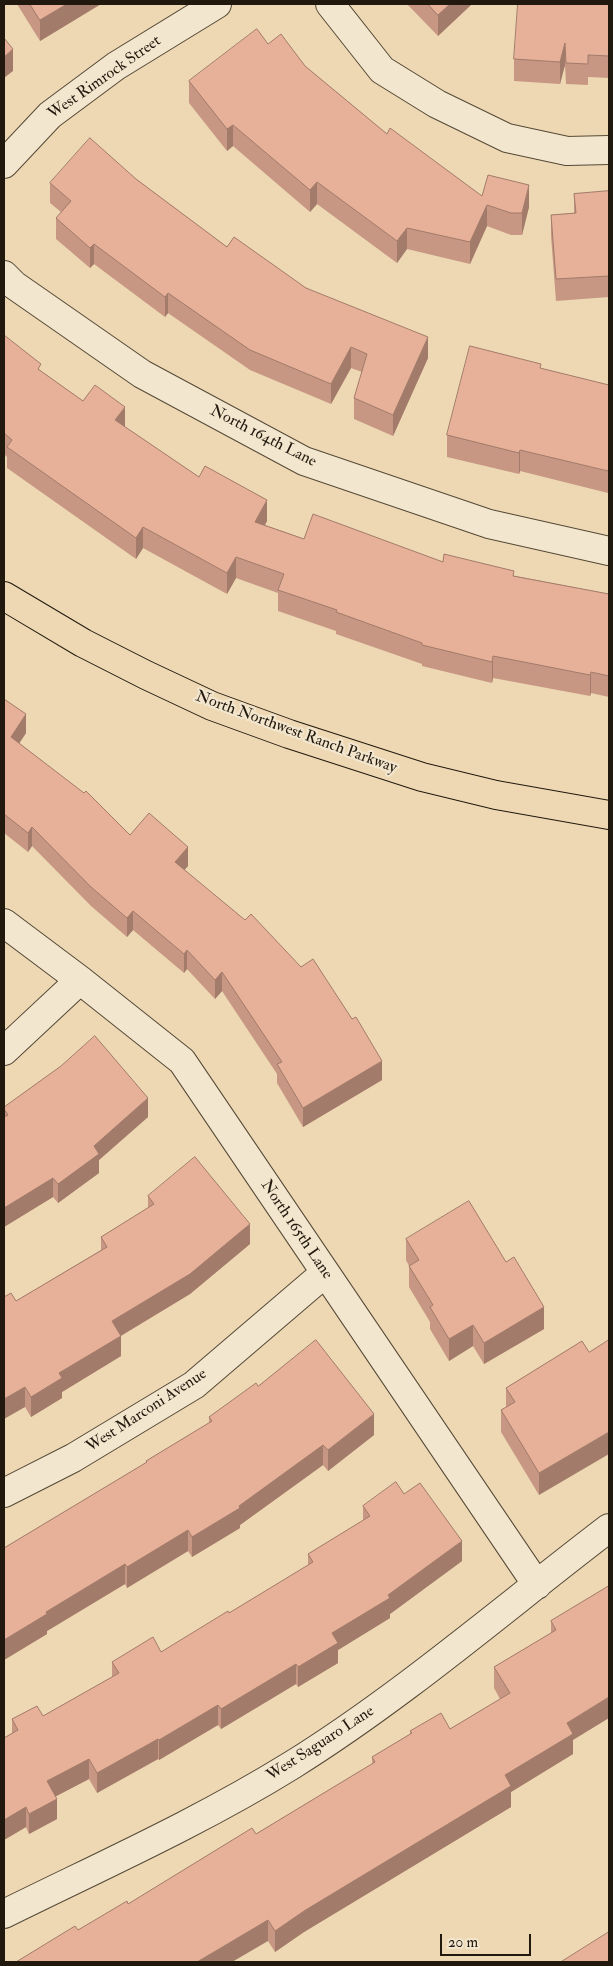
<!DOCTYPE html>
<html>
<head>
<meta charset="utf-8">
<style>
  body { margin:0 }
  #map { position:relative; width:613px; height:1966px; overflow:hidden; background:#edd8b3; font-family:"IM FELL Double Pica",serif }
  canvas { display:block }
  .frame { position:absolute; inset:0; border:5px solid #22190e; pointer-events:none }
  .scale { position:absolute; left:440px; top:1934px; width:91px; height:22px; box-sizing:border-box; border:2px solid #22190e; border-top:0; padding-left:6px; font-size:15px; line-height:18px; white-space:nowrap; color:#22190e; -webkit-text-stroke:4px #f3e6ce; paint-order:stroke }
</style>
</head>
<body>
<div id="map">
<canvas width="613" height="1966"></canvas>
<div class="frame"></div>
<div class="scale">20 m</div>
</div>
<script>
const context = document.querySelector('canvas').getContext('2d');
context.lineJoin = 'round';
function trace(path, color, width, dash) {
  context.strokeStyle = color;
  context.lineWidth = width;
  context.lineCap = dash ? 'butt' : 'round';
  context.setLineDash(dash || []);
  context.stroke(path);
}
function paint(path, color) {
  context.fillStyle = color;
  context.fill(path, 'evenodd');
}
function write(font, color, halo, rows, align = 'center') {
  context.font = font + ' "IM FELL Double Pica",serif';
  context.lineWidth = 4.5;
  context.setLineDash([]);
  context.textBaseline = 'middle';
  context.strokeStyle = halo;
  context.fillStyle = color;
  for (const [text, x, y, turn = 0] of rows) {
    context.save();
    context.translate(x, y);
    context.rotate((+turn || 0) * Math.PI / 180);
    context.textAlign = isNaN(turn) ? turn : align;
    if (halo) context.strokeText(text, 0, 0);
    context.fillText(text, 0, 0);
    context.restore();
  }
}
const minor = new Path2D(`
  M330,4l52,66 55,34 70,34 60,13 42,-1
  M4,164l46,-49 66,-49 101,-62
  M4,275l10,10 128,89 162,87 185,63 120,27
  M4,923l76,57 102,81 355,524
  M4,1051l76,-71
  M4,1493l69,-35 121,-73 131,-112
  M4,1914c97,-48 196,-92 288,-149 112,-70 212,-157 317,-237`);
const major = new Path2D(`
  M4,596l79,47 63,32 66,31 77,28 133,43 74,18 113,20`);
const wall = new Path2D(`
  M17,4h84l-61,37z
  M407,4h65l-34,32z
  M609,4v74l-21,-1v8l-22,-1 -1,-19 -5,19 -46,-3v-22z
  M268,44l37,22 82,68 95,62 47,11 -7,28h-11l-24,-9 -17,38 -63,-15 -10,14 -80,-59 -7,8 -77,-66 -6,5 -38,-48v-22z
  M136,179l91,68 79,41 122,70 -35,78 -39,-17v-21l8,-26 -11,-4 -20,36 -81,-34 -82,-57 -3,4 -71,-53 -4,4 -34,-29v-21l5,-6 -11,-9v-20z
  M609,191v106l-53,4 -5,-65v-21l23,-2v-19z
  M4,335l37,36 42,30 42,26 74,50 68,44 -2,4 39,14 139,23 166,32v103l-18,-4 -1,3 -97,-18 -1,5 -70,-17v-2l-86,-30v-3l-58,-20v-18l-42,-15 -9,16 -84,-46 -7,11 -129,-91v-11l-3,-3z
  M541,369l68,16 -1,108 -88,-22 -1,3 -72,-17v-22z
  M4,699l22,34 -7,10 111,92 58,31 -4,3 198,211 -79,47 -26,-44v-9l-55,-83 -7,8 -28,-30 -3,4 -51,-43 -6,7 -36,-31 -59,-60 -4,6 -24,-19z
  M4,1107l144,10 -49,43v13l-41,30 -5,-6 -49,30z
  M148,1196l102,48 -60,50 -69,42v20l-59,36v6l-31,19 -6,-10 -9,-106 85,-51v-13l47,-29z
  M406,1239l138,90 -60,35 -11,-18 -24,15 -19,-32v-7l-21,-35v-21l-3,-6z
  M582,1341l-43,154 -38,-63v-22l5,-2v-20z
  M258,1386l116,49 -46,36 -5,-6 -83,60v3l-48,29 -4,-6 -61,37 -2,-4 -78,47v3l-43,26v-112l142,-85v-2l63,-38v-6z
  M404,1494l58,67 -72,53v4l-52,32v13l-40,24 -2,-3 -75,45 -3,-4 -59,35 -1,-1 -61,34 -8,-14 -33,17 1,23 -28,15 -3,-7 -22,13v-102l8,-5v-14l31,-3 69,-39v-15l49,-10 68,-39 79,-47v-12l55,-33v-15z
  M609,1586l-36,154v14l-62,38v15l-207,125 -29,20 -7,-11 -190,-11 50,-26 128,-70 116,-70v-7l38,-23v-3l40,-2 50,-30 -6,-11v-21l57,-34v-12z`);
const shadedWall = new Path2D(`
  M67,4h34l-61,37v-21z
  M450,4h22l-34,32v-21z
  M565,43v22l-5,19v-22z
  M13,49v22l-9,7v-21z
  M233,125v21l-6,5v-22z
  M317,182v22l-7,8v-22z
  M529,185v22l-7,28v-22z
  M487,205v21l-17,38v-22z
  M407,228v21l-10,14v-22z
  M94,244v20l-4,4v-20z
  M168,293v20l-3,4v-20z
  M428,337v21l-35,78v-21z
  M351,347v21l-20,36v-20z
  M125,407v21l-10,-8z
  M520,450v21l-1,3v-21z
  M609,466v21l-1,6v-22z
  M267,500v21l-12,22v-21z
  M143,527v21l-7,11v-21z
  M236,557v21l-9,16v-21z
  M493,656v22l-1,5v-21z
  M591,672v21l-1,3v-21z
  M26,714v19l-15,23v-19z
  M32,827v19l-4,6v-19z
  M188,847v19l-13,15v-19z
  M133,911v19l-6,7v-19z
  M187,950v19l-3,4v-19z
  M222,972v19l-7,8v-19z
  M382,1061v19l-79,47v-19z
  M148,1098v19l-49,43v13l-41,30v-19l36,-38z
  M53,1178v19l-49,30v-19z
  M250,1224v20l-60,50 -78,47v-20z
  M544,1307v22l-60,35v-21z
  M473,1325v21l-24,15v-22z
  M121,1336v20l-59,36v6l-31,19v-20l28,-24z
  M25,1387v20l-21,12v-20z
  M374,1414v21l-46,36v-21z
  M609,1432v22l-70,41v-22z
  M323,1445v20l-83,60v3l-48,29v-20l47,-31z
  M188,1530v21l-61,37v-21z
  M462,1541v20l-72,53v4l-52,32v13l-40,24v-20l34,-34 56,-38z
  M125,1564v20l-78,47v3l-43,26v-20l42,-28z
  M296,1664v20l-75,45v-20z
  M609,1697v21l-36,22v14l-62,38v15l-207,125 -29,20v-21l230,-156 62,-52z
  M218,1705v20l-59,35v-20z
  M158,1739v20l-61,34v-20z
  M89,1759v20l-42,22v-20z
  M57,1799v20l-28,15v-20z
  M26,1807v20l-22,13v-20z
  M268,1920v21l-36,21h-35z`);
const building = new Path2D(`
  M30,4h37l-27,16z
  M428,4h22l-12,11z
  M518,4h91v52l-21,-1v9l-22,-1 -1,-20 -5,19 -46,-3z
  M257,29l11,15 13,-10 24,32 82,68 3,-6 92,68 6,-21 41,10 -7,28h-11l-24,-8 -17,37 -63,-14 -10,13 -80,-59 -7,8 -77,-65 -6,4 -38,-48z
  M4,38l9,11 -9,8z
  M90,138l46,41 91,68 7,-10 72,51 122,49 -35,78 -39,-17 13,-44 -16,-7 -20,37 -81,-34 -82,-57 -3,4 -71,-53 -4,4 -34,-30 15,-17 -21,-18z
  M609,191v85l-53,3 -5,-64 25,-2 -2,-19z
  M4,335l37,29 -3,5 45,32 12,-16 30,22 -10,13 84,57 6,-11 62,34 -12,22 49,17 9,-25 130,48 1,-8 70,17 -1,5 96,18v82l-18,-4 -1,3 -97,-19 -1,6 -70,-17v-2l-86,-31 1,-2 -59,-20 6,-16 -48,-17 -9,16 -84,-46 -7,11 -129,-91 5,-7 -8,-7z
  M470,346l71,18 -1,4 69,17v81l-1,5 -88,-21 -1,3 -72,-18z
  M4,699l22,15 -15,23 73,56 2,-2 44,44 19,-22 39,34 -13,15 70,58 6,-6 50,53 12,-8 39,60 4,-2 26,44 -79,47 -26,-44 5,-2 -60,-90 -7,8 -28,-30 -3,4 -51,-43 -6,7 -36,-31 -59,-60 -4,6 -24,-19z
  M95,1036l53,62 -54,48 5,8 -41,30 -5,-6 -49,30v-91l4,-2 -4,-6v-2l57,-41z
  M195,1157l55,67 -60,50 -78,47 9,15 -62,37 3,5 -31,19 -6,-10 -21,12v-102l7,-4 5,8 91,-54 -6,-10 53,-33 -6,-8z
  M469,1201l37,61 8,-5 30,50 -60,36 -11,-18 -24,14 -19,-32 3,-2 -24,-39 10,-6 -13,-21z
  M316,1340l58,74 -46,36 -5,-5 -84,61 1,2 -48,29 -4,-7 -61,37 -2,-3 -79,48 1,2 -43,26v-92l143,-86 -1,-1 66,-40 -3,-4 47,-34 2,3z
  M609,1340v92l-70,41 -38,-63 14,-8 -9,-14 76,-47 7,11z
  M396,1482l8,12 16,-11 42,58 -74,54 2,3 -58,35 6,10 -40,24 -2,-3 -75,45 -3,-4 -59,35 -1,-1 -61,34 -8,-14 -42,22 10,18 -28,15 -3,-7 -22,13v-82l14,-8 -6,-11 25,-13 6,10 76,-43 -7,-11 41,-25 8,15 67,-41 1,2 84,-51 -5,-8 62,-38 -7,-10z
  M609,1586v111l-42,26 6,11 -68,41 6,11 -207,125 -29,20 -7,-11 -71,42h-181l59,-36 3,4 49,-29 1,3 124,-76 4,6 119,-72 -3,-5 40,-24 -2,-2 31,-18 9,16 60,-36 -16,-26 62,-37 -5,-9z
  M609,1932v30h-48z`);
const streetNames = [
  ["West Rimrock Street",105,78,-35],
  ["North 164th Lane",263,437,27],
  ["North Northwest Ranch Parkway",296,733,20],
  ["North 165th Lane",296,1230,56],
  ["West Marconi Avenue",147,1411,-33],
  ["West Saguaro Lane",321,1744,-33]
];
trace(minor, '#554937', 30);
trace(major, '#22190e', 30);
trace(minor, '#f3e6ce', 28);
trace(major, '#edd8b3', 28);
paint(wall, '#c79783');
paint(shadedWall, '#a27b6a');
paint(building, '#e7b098');
trace(building, '#a27b6a', 1);
write('16px', '#22190e', '#f3e6ce', streetNames);
</script>
</body>
</html>
